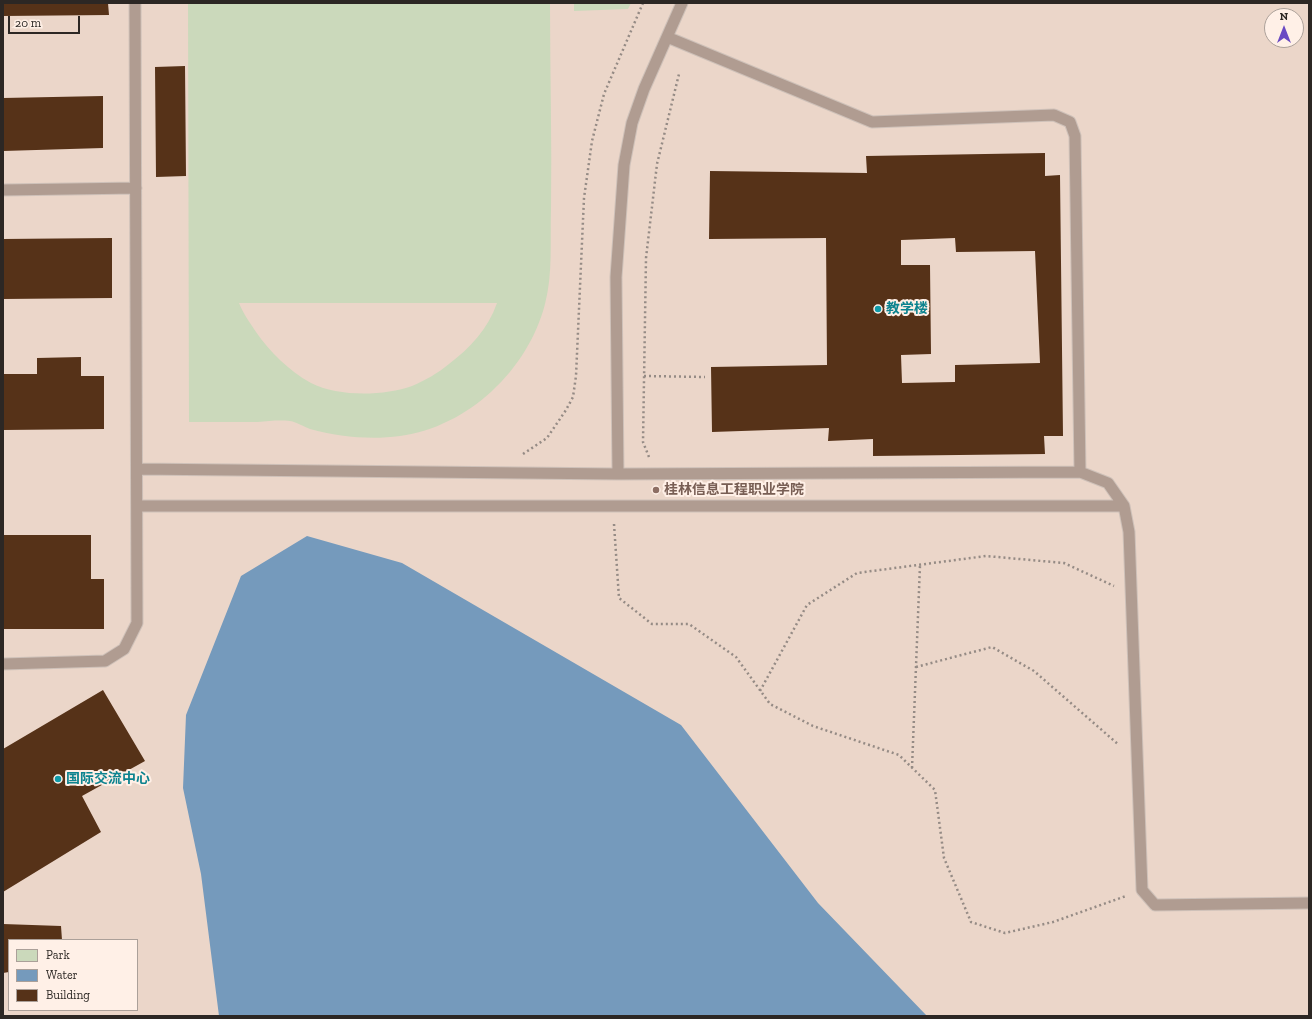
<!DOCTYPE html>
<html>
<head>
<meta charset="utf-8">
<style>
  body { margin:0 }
  #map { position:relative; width:1312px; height:1019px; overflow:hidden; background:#f1e3da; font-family:"Zilla Slab",serif }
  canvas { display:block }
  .frame { position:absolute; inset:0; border:4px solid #2c2724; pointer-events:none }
  .legend { position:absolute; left:8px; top:939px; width:130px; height:72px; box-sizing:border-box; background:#fff0e7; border:1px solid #aba099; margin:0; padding:5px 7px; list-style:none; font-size:12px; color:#2c2724 }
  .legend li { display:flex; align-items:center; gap:8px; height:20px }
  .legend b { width:20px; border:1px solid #aba099 }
  .north { position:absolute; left:1264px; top:8px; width:40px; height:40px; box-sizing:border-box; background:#fff0e7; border:1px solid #aba099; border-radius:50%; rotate:0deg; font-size:11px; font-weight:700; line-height:16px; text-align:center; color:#2c2724 }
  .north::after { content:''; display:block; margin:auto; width:14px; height:18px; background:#6a4ac3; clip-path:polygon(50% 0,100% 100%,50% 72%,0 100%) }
  .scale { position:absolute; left:8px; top:16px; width:72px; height:18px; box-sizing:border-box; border:2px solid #2c2724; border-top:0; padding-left:5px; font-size:12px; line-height:14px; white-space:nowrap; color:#2c2724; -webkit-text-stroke:3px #fff0e7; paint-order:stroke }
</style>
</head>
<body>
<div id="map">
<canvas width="1312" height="1019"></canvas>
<div class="frame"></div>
<ul class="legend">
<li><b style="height:11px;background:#cbd9bb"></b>Park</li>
<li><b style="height:11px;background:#759abc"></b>Water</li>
<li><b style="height:11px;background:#563218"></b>Building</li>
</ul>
<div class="north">N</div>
<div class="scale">20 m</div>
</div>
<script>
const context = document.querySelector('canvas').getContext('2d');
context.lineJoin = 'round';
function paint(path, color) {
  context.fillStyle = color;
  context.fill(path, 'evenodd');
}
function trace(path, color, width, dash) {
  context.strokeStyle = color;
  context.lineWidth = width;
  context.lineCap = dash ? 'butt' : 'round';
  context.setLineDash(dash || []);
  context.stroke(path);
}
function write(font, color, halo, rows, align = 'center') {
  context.font = font + ' "Zilla Slab","Noto Sans SC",serif';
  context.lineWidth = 4;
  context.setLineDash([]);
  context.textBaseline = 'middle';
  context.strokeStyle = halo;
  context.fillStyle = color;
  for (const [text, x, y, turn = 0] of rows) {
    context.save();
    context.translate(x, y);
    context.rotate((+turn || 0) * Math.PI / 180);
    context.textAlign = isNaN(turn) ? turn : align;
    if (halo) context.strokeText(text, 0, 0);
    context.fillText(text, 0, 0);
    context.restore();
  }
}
const built = new Path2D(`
  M3,3h1306v1013h-1306zM1272,16h24v24h-24zM9,940h128v70h-128z`);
const green = new Path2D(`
  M188,3h362c0,69 2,138 1,207 -1,31 2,64 -6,94 -17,66 -77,123 -145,132 -29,4 -61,1 -90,-7 -6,-2 -13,-7 -20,-8 -10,-1 -22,0 -32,1 -23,0 -46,0 -69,0zM239,303h258c-9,26 -27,45 -48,61 -11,9 -23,16 -37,22 -28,10 -74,11 -101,-3 -22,-12 -41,-31 -55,-51 -6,-9 -13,-19 -17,-29z
  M574,3h57l-3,6 -54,2z`);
const water = new Path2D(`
  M307,536l95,27 279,162 137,178 109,113h-708l-18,-142 -18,-86 3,-73 55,-139z`);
const building = new Path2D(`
  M3,3h105l1,12 -106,1z
  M185,66l1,110 -30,1 -1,-110z
  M103,96v52l-100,3v-53z
  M1045,153v23l15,-1 3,261h-19l1,18 -172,2v-17l-45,2 1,-13 -117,4 -1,-65 116,-2 -1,-127 -117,1 1,-68 157,2 -1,-17zM955,238l1,14 79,-1 5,112 -85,2v17l-53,1 -1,-28 30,-1 -1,-89h-29v-25z
  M112,238v60l-109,1v-60z
  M81,357v19h23v53l-101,1v-56h34v-16z
  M3,535h88v44h13v50h-101z
  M103,690l42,71 -63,35 19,36 -98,60v-143z
  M3,924l58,2 1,14h-53v32l-6,1z`);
const path = new Path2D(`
  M644,376l61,1
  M523,454l24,-16 19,-28 7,-13 3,-21 8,-178 8,-57 12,-47 39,-91
  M649,457l-6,-15 3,-184 11,-94 22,-90
  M614,524l5,74 33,26h37l47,33 34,47 43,22 86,29 36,35 9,68 27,64 34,11 48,-11 73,-26
  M916,667l76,-20 42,24 85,74
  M760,691l47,-86 50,-32 129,-17 78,7 50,23
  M912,768l8,-203`);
const service = new Path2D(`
  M3,190l133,-2
  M137,469l481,5 -2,-197 8,-112 8,-42 12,-34 38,-86
  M1080,472l28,11 16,23
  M618,474l462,-2 -5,-336 -5,-14 -16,-7 -182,7 -205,-85
  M137,506h987l5,26 13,358 13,15 154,-2
  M3,664l102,-3 19,-12 13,-26 -2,-620`);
const markers = [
  [878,309,4,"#0f9aa8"],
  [656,490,4,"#8d6e63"],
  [58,779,4,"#0f9aa8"]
];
const cultureNames = [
  ["教学楼",886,309],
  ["国际交流中心",66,779]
];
const educationNames = [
  ["桂林信息工程职业学院",664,490]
];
paint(built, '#ebd6c9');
paint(green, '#cbd9bb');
paint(water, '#759abc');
paint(building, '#563218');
trace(service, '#cec1b9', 13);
trace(path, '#958b85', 2.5, [2, 3]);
trace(service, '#b09c91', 11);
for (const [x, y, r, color] of markers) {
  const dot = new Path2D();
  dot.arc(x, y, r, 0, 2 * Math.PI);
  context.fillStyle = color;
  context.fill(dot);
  trace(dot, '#fff0e7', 1.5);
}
write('bold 14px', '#0d838f', '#fff0e7', cultureNames, 'left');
write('bold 14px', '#785e54', '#fff0e7', educationNames, 'left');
</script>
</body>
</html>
